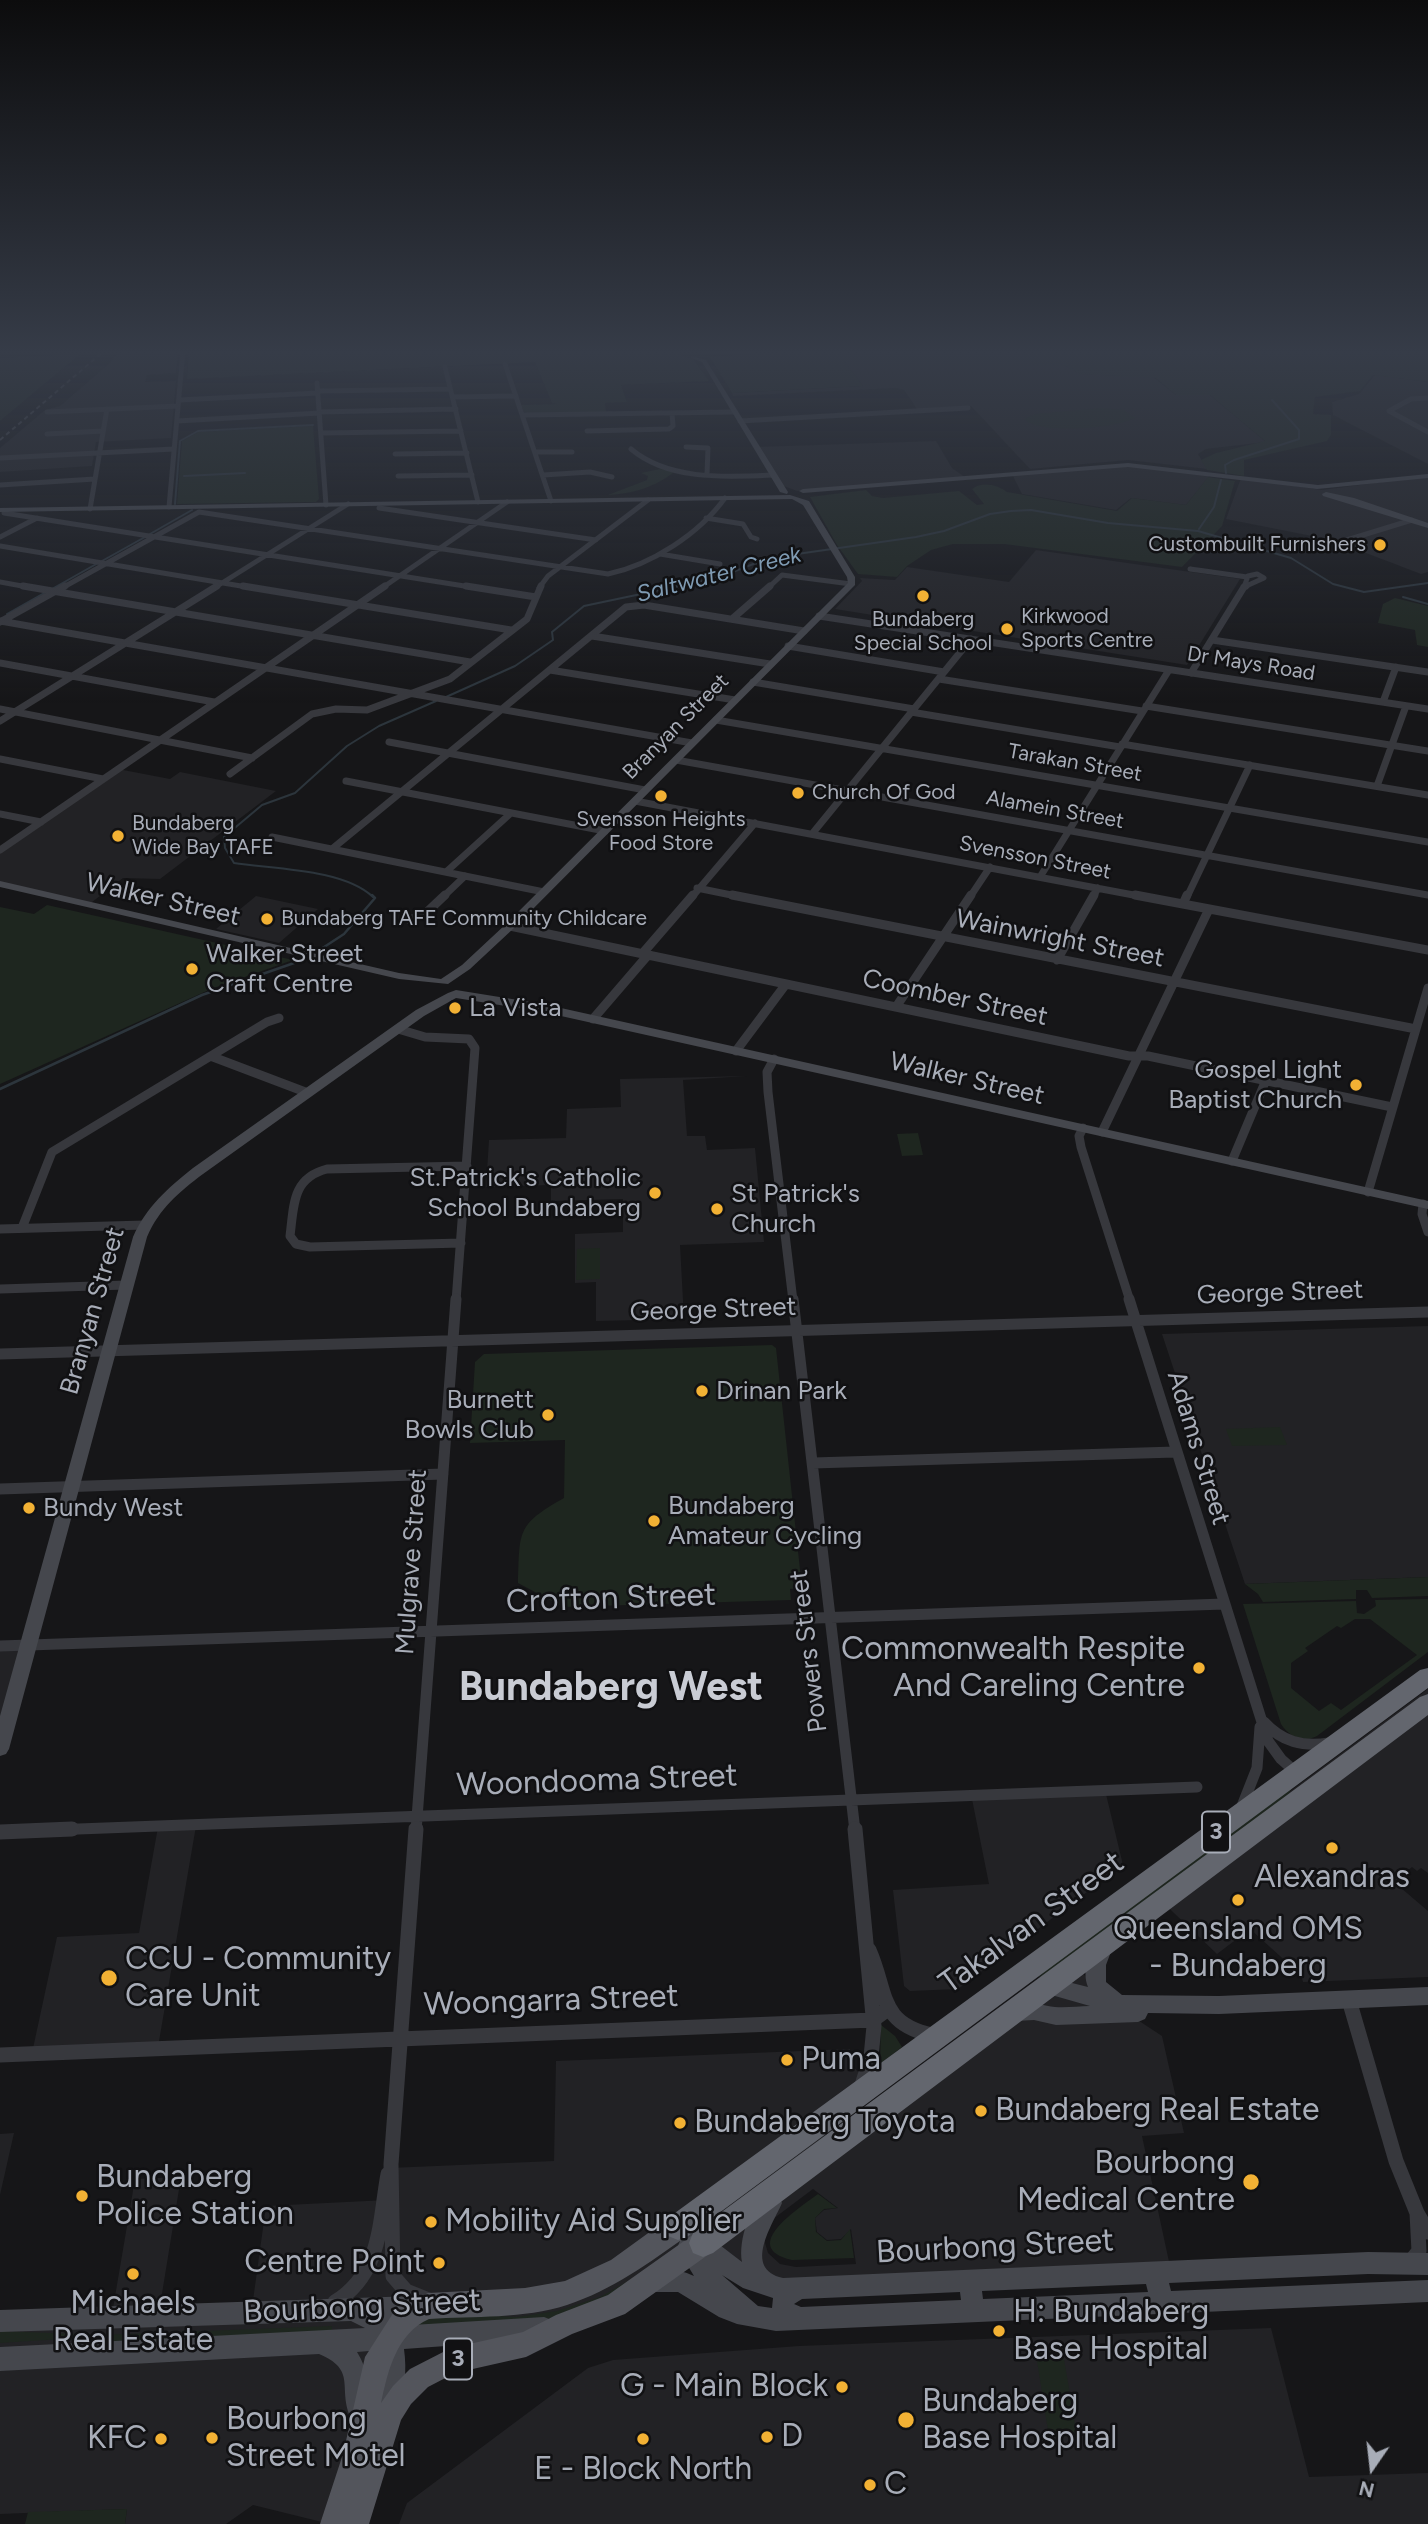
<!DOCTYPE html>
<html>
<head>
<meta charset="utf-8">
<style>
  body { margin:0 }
  #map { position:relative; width:1428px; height:2524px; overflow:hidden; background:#161618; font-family:Figtree,sans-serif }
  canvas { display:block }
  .north { position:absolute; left:1337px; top:2433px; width:70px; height:70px; -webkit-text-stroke:5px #111113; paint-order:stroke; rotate:194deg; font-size:19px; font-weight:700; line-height:28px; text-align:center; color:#a8adb8 }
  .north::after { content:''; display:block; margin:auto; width:24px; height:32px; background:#a8adb8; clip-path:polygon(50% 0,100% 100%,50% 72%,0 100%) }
</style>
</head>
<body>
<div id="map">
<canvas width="1428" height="2524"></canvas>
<div class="north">N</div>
</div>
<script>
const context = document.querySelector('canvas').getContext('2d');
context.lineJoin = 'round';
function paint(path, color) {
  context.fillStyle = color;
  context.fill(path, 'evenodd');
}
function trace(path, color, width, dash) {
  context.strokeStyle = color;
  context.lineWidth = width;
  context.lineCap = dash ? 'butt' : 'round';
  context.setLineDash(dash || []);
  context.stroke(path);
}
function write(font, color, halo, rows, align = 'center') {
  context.font = font + ' Figtree,sans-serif';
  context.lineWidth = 5;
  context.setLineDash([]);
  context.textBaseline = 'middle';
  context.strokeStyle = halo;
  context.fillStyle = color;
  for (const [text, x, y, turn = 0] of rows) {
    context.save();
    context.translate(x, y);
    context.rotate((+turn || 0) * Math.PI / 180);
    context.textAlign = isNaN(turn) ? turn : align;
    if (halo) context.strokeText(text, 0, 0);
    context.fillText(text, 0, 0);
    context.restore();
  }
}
const built = new Path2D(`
  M119,351h59l-2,22 -29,2 -2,7 31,-1 -5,57 -75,4 -4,24 -92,6v-24l45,-38 15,-4 51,-44z
  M837,351h186l3,7 37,7 18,9 72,3 23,18h34l56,47 -60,7 -8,5 9,15 -79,-9 -98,9 -59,-63 -54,3 -13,-19 -8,-2 -163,8 -1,-3 131,-7z
  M1375,375l53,7v82l-95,-49 -1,-13 27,-8z
  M936,441l16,27 14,10 -169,13 -16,-6 -24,-38z
  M1144,465l67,9 -25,31 -55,-7 -15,12 -94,-16 -10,-20z
  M1428,476v96l-7,2 -89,-34 -106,-21 15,-41 81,12z
  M1036,550l204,29 -53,86 -352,-56 27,-28 -2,-3 35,2 12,-13 102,15z
  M118,769l52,10 10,-7 96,19 -116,88 -37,-1 -36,28 -87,-22v-34z
  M256,896l62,13 -39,34 -63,-14z
  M747,1076l-64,4 4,56h18l2,14 48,-2 9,94 -84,3 4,74 -88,2v-39l-21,1v-49l48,-2v-33l-72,2v-16l-65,2 3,-47 77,-2 1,-29 54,-2 -1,-28z
  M1428,1326v251l-183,7 -83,-250z
  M27,1645l-27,88v-87z
  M1428,1689v184l-7,-5 -4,3 -5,-4 -18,15 34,29v66l-125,5 -2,-7 -51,-46 -33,25 -64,-61z
  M1105,1790l18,75 -165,124 -48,2 -6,-5 -11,-96 96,-6 -18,-90z
  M196,1826l-38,221 -126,6 25,-116 82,-4 19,-106z
  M1067,1959l54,50 41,27 22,97 -42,3 29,135 -374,17 -80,-34 -170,63 -156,6 -61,201 -77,-19 -27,19h-101l2,-15 -127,5v-190l111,-4 24,-141 46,-2 -23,141 93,-3 15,-109 121,-6 2,-32 165,-7 2,-100 294,-12 2,16 26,30 -151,116zM813,2189l25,19 -14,2 -9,8 2,14 10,8 14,-1 10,-10 5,35 -60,3 -16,-3 -12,-11 -5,-17 10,-17z
  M14,2133l-14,62v-61z
  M1271,2328l38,149 119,-4v51h-1029l8,-21 181,-135 25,-8 186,-14z`);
const green = new Path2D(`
  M189,351h494l-3,4 13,4 16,22 -88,4 6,17 -22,1 1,9 -79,1 -3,-1 -3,-7 36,-1 -5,-1 -17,-41 -348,17z
  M796,351h41l26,35 -131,7 -22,-36z
  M1023,351h405v31l-55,-7 -13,16 -45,6 -2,17 18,1v20l-4,6 -83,19v16l-37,-6 -6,-10 15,-7 49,-12 -55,-46h-34l-20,-17 -76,-4 -17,-9h-29l-8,-7z
  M80,354l-80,67v-63z
  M1101,408l23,2 11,8c-18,10 -96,17 -111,1l11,-5z
  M313,426l6,73 -3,3 -139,2 5,-63 16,-9z
  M660,469l15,2c-18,16 -44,23 -67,24l39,-15 1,-4 -7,-3z
  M1208,477l27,4 -13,45 -40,41 -178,-23h-51l-22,6 -24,16 -10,11 -39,-3 -21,-29 -27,-48 56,-7 6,6 11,2 76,-7 18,14 7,-1 -12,-15c10,-8 26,-4 35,3l110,19 15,-13 54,7z
  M1395,598l33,8v41l-11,-2 -2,-15 -37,-7 5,-19z
  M47,905l246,55 -82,29 -211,95v-177l34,7z
  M918,1133l5,22 -21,1 -5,-22z
  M600,1248v31l-24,1 1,-31z
  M772,1345l4,3 26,240 -12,1 1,11 -228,7 -45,-24c2,-52 -2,-58 46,-85l1,-58 -95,3 5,-81 9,-8z
  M1280,1427l7,18 -55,1 -6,-17z
  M1428,1577v19l-56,2 -5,-8h-11v9l-93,3 -5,-8 -13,-10z
  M1428,1599v53l-111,84c-13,7 -28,1 -36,-12l-38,-120 113,-3 1,12 7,1 12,-8 -1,-6zM1355,1619h15l47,36 -76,55 -10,-7 -12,8 -28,-23v-25l17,-12 -3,-3 32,-22 4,2z
  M1292,1787l-5,11 -244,181 -4,-2 11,-11z
  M881,2025l14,11 7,11 -22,17z
  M818,2194l19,14 -13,1 -9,9 1,14 11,9 14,-1 9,-11 4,29 -62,2c-55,-13 9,-53 26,-66z
  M637,2276l-7,11 -77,31 -146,12 29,-17 81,4 40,-6 43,-14z
  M332,2326v8l-200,9 -71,-4 -61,4v-12l102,4z
  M1062,2347l15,89 -28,1 -14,-89z
  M127,2509l-2,15h-100l3,-12z`);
const streamFar1 = new Path2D(`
  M1226,473l-1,-8 9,-5 65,-21v-9l-27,-30
  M184,476l61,-3
  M175,504l5,-63 18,-10 115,-6
  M1199,529l15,-22 7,-27
  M150,534l42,-24
  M102,561l43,-24
  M52,589l46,-26
  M1403,597l25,7
  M7,614l39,-22
  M446,697l69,-31 38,-26 -1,-8 32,-26 133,-28 52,-20 147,-21 28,-6 46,-17 21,-3 20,-1 77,13 90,8 93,27 42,26 31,8 64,-9
  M373,897c-29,-28 -99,-28 -139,-34l-9,-15 -1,-11 38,-32 33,-12 52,-47 32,-20 57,-25`);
const stream = new Path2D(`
  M318,951l26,-17 31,-36 -3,-3
  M0,1089l202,-94 95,-33`);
const streetFar4 = new Path2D(`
  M703,352l51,-1
  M505,364l46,137
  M445,367l33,135
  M317,383l9,122
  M318,391l132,-2
  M453,397l63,-1
  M1428,398l-17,1 -22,12 39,21
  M179,400l139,-7
  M47,412l131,-6
  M319,412l137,-3
  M523,415l212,-3
  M177,421l143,-8
  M740,421l228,-13
  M587,431l82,-2 4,-3 -1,-13
  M321,433l140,-2
  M47,434l56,-3
  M686,447l22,1 -1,26
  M631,449c38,32 95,28 142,26
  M535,452h37
  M395,454l72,-1
  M1,458l173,-9
  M543,475l47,-3 22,5
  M398,476l74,-1
  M0,485l95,-6
  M169,507l14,-156
  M379,508l217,32
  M90,509l17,-100
  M4,513l473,75
  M706,518l37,6 8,13 6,2
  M0,537l37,-19
  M1337,543l75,-23
  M0,546l253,42
  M660,554l60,10
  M1212,572l-22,-3 57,8
  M1257,574l7,4 -20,9 4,-11z
  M0,582l33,6
  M62,588l137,-76 409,62c43,-9 91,-40 117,-76
  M214,588l134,-84
  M382,588l125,-86
  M539,588l9,-12 100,-76
  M768,588l14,-13 69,9`);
const streetFar3 = new Path2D(`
  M23,586l447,76
  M243,586l268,44
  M466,586l70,11
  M1244,587l2,-1
  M819,616l609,93
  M732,619l38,-33
  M0,621l692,122
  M0,622l65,-36
  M592,636l178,28
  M1212,640l216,32
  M788,646l156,26
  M0,663l214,39
  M550,670l185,30
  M1191,673l53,-86
  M939,679l203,32
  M753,682l161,27
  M1383,702l13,-35
  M1146,706l282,45
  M0,709l252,49
  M911,712l209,35
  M716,720l712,122
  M0,721l217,-135
  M389,742l256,48
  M1122,744l306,51
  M0,759l103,20
  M676,760l752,135
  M230,774l82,-60 24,-5 31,1 83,-31 77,-60 14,-33
  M346,781l259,50
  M1377,786l29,-80
  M635,801l509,96
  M0,814l41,8
  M812,834l159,-195
  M272,837l272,55
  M332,849l294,-242 18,-2 160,26
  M0,850l385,-264
  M446,872l65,-59
  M1040,877l129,-207
  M697,888l44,9
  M443,897l22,-21
  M692,897l63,-74
  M970,897l20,-30
  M1093,897l5,-9
  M1187,897l63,-132`);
const streetFar2 = new Path2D(`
  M732,895l684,134
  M1135,895l293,55
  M1183,904l4,-9
  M410,920l17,-8 18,-17
  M510,926l619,130h19l244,51
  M642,954l51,-59
  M1057,960l37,-65
  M896,1007l75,-112
  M593,1019l55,-64
  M398,1029l27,8 44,2 6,9 -19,253
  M736,1051l50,-67
  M213,1057l95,36
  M774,1059l-7,13 1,20 25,209
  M1083,1128l-4,8 2,11 49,154
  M1102,1132l107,-223
  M1232,1161l34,-81
  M1368,1192l60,-204
  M1423,1204l-1,10 6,18
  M22,1228l30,-76 215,-130 12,-4
  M0,1229l145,-4
  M461,1243l-151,4 -14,-3 -6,-8c4,-31 2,-58 37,-67l140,-3
  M0,1289l126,-4`);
const streetFar1 = new Path2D(`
  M793,1299l62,532
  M1129,1299l139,442 13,18 17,15
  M0,1354l1428,-42
  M813,1463l362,-11
  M0,1489l443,-15
  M0,1646l1224,-42
  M1264,1722c18,20 39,25 65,21
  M1242,1806l15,-38 3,-41
  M25,1831l1172,-44
  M416,1831l40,-532`);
const street = new Path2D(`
  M416,1829l-25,335 2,112 13,15 25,10
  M855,1829l19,197 -3,31 -9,28
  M0,1832l72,-3
  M869,1950c19,43 9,73 63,85
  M1349,2000l47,161 21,52
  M0,2055l873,-35 15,-11
  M1411,2261l8,-10 -2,-38 11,19
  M335,2302c47,-29 44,-79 53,-128`);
const secondary = new Path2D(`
  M691,356l15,4 82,132 -1,2 -7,-2 -78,-130 -11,-4z
  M1128,463l190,22 110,-11v4l-111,11 -189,-22 -325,26 -4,-2 4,-2z
  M1326,492l28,6 74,25v5l-105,-32 -1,-2z
  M790,495l19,6 46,76v8l-341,343 -44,41 -22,15 -49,-5 -399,-92v-6l399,92 42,6 21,-14 44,-41 342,-341 -1,-6 -44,-72 -11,-6 -792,13v-4z
  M456,990l87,14 885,197v8l-885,-197 -87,-14 -32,18 -221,158c-24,18 -44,35 -56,63l-138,512 -3,5 -6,2v-40l133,-479c13,-30 35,-49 60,-69l223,-158 32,-17z
  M1102,1940l7,3 3,6 -6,16v17l16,13 97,1 209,-9v18l-209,9 -71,-1 -3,6 -7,3 -82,3 -22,-5 -18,1 -7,-3 -3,-6 3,-6c16,-7 29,-1 46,1 11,1 24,-1 35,-1l-49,-14 -3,-6 3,-6 7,-3 40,10c-6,-16 0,-29 7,-44z
  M771,2192l8,4 3,7c-9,21 -40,66 1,75l585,-26 60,1v22l-60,-1 -199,9 2,8 257,-11v22l-652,29 -39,-7 -18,-7 -41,-25h-22l-8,-3 -3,-8 3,-8c17,-7 30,-4 46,3l-17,-28 3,-7 -10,-6 -3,-8 3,-8 8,-3 8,3 56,43c-4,-21 8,-61 29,-70zM722,2275l21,13 30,10 -1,10 -14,-2zM1146,2284l2,8 -165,7 -1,-8zM960,2292l1,8 -160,7 -7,-3 8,-5z
  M415,2296l8,3 3,8 -3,8 -8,3 -25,1 5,7 149,-9 8,3 3,8 -3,8 -8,3 -140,10c3,21 1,43 -7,62l-8,4 -8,-4c-7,-15 3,-42 0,-61l-24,2c11,18 18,44 9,64l-8,4 -8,-4c-12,-29 7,-46 -31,-62l-319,17v-24l365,-19 -14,-7 -351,11v-22z`);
const primary = new Path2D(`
  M678,2215l9,3 3,9 -3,9c-38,27 -75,54 -120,69 -43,14 -93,11 -138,14 -33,15 -41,52 -48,84l12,-17 17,-17 41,-21 72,-16 33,-17 52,-20 86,-61 9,-3 9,3 3,9 -3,9 -87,62 -53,20 -46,23 -71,16 -27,14 -17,17 -10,16 -32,104h-49l23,-70 22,-97 32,-50 31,-14 97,-5 40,-7 46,-21 58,-42z`);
const highway = new Path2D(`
  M1428,1668v20l-740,548 -10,4 -10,-4 -4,-9 4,-9 752,-548z
  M1428,1694v21l-715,538 -10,4 -10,-4 -4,-10 4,-10 727,-536z`);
const rail = new Path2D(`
  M0,440l104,-89`);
const markers = [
  [1380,545,7,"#f2b134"],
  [923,596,7,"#f2b134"],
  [1007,629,7,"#f2b134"],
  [798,793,7,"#f2b134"],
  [661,796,7,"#f2b134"],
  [118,836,7,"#f2b134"],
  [267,919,7,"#f2b134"],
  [192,969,7,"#f2b134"],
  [455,1008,7,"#f2b134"],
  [1356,1085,7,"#f2b134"],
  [655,1193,7,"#f2b134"],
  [717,1209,7,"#f2b134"],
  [702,1391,7,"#f2b134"],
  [548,1415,7,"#f2b134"],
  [29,1508,7,"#f2b134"],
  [654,1521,7,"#f2b134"],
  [1199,1668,7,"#f2b134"],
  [1332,1848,7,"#f2b134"],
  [1238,1900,7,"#f2b134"],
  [109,1978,9,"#f2b134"],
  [787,2060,7,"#f2b134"],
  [981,2111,7,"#f2b134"],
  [680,2123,7,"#f2b134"],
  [1251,2182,9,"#f2b134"],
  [82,2196,7,"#f2b134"],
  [431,2222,7,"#f2b134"],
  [439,2263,7,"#f2b134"],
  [133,2274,7,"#f2b134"],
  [999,2331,7,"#f2b134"],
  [842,2387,7,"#f2b134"],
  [906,2420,9,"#f2b134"],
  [767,2437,7,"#f2b134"],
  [212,2438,7,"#f2b134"],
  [161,2439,7,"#f2b134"],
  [643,2439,7,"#f2b134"],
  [870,2485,7,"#f2b134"]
];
const farPoinames = [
  ["Custombuilt Furnishers",1366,545,"right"],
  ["Kirkwood",1021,617],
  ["Sports Centre",1021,641],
  ["Bundaberg",923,620,"center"],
  ["Special School",923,644,"center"],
  ["Church Of God",812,793],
  ["Svensson Heights",661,820,"center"],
  ["Food Store",661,844,"center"],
  ["Bundaberg",132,824],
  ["Wide Bay TAFE",132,848],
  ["Bundaberg TAFE Community Childcare",281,919]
];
const farStreetnames = [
  ["Dr Mays Road",1251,664,9],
  ["Branyan Street",676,727,-45],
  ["Tarakan Street",1075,763,10],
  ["Alamein Street",1055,810,10],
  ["Svensson Street",1035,858,11]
];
const farWaternames = [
  ["Saltwater Creek",719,575,-14]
];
const shields = [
  [1216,1832,28],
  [458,2359,28]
];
const shieldNames = [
  ["3",1216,1832],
  ["3",458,2359]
];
const streetNames = [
  ["Walker Street",163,900,13],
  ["Wainwright Street",1060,939,11],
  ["Coomber Street",955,998,12],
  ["Walker Street",967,1079,13],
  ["George Street",1280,1293,-2],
  ["George Street",713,1310,-2],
  ["Branyan Street",93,1311,-74],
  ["Adams Street",1198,1448,73],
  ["Mulgrave Street",412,1562,-86],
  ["Powers Street",809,1651,-97]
];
const poiNames = [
  ["Walker Street",206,954],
  ["Craft Centre",206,984],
  ["La Vista",469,1008],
  ["Gospel Light",1342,1070,"right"],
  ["Baptist Church",1342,1100,"right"],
  ["St.Patrick's Catholic",641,1178,"right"],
  ["School Bundaberg",641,1208,"right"],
  ["St Patrick's",731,1194],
  ["Church",731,1224],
  ["Drinan Park",716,1391],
  ["Burnett",534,1400,"right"],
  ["Bowls Club",534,1430,"right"],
  ["Bundaberg",668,1506],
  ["Amateur Cycling",668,1536],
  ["Bundy West",43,1508]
];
const nearStreetnames = [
  ["Crofton Street",611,1599,-2],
  ["Woondooma Street",597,1781,-2],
  ["Takalvan Street",1032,1923,-36],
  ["Woongarra Street",551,2001,-2],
  ["Bourbong Street",995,2247,-3],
  ["Bourbong Street",362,2307,-3]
];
const nearPoinames = [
  ["Commonwealth Respite",1185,1650,"right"],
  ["And Careling Centre",1185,1687,"right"],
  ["Alexandras",1332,1878,"center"],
  ["Queensland OMS",1238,1930,"center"],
  ["- Bundaberg",1238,1967,"center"],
  ["CCU - Community",125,1960],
  ["Care Unit",125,1997],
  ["Puma",801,2060],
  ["Bundaberg Real Estate",995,2111],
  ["Bundaberg Toyota",694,2123],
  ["Bourbong",1235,2164,"right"],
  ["Medical Centre",1235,2201,"right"],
  ["Bundaberg",96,2178],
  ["Police Station",96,2215],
  ["Mobility Aid Supplier",445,2222],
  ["Centre Point",425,2263,"right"],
  ["Michaels",133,2304,"center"],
  ["Real Estate",133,2341,"center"],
  ["H: Bundaberg",1013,2313],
  ["Base Hospital",1013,2350],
  ["G - Main Block",828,2387,"right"],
  ["Bundaberg",922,2402],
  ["Base Hospital",922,2439],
  ["Bourbong",226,2420],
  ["Street Motel",226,2457],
  ["D",781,2437],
  ["KFC",147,2439,"right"],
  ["E - Block North",643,2470,"center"],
  ["C",884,2485]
];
const nearDistrictnames = [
  ["Bundaberg West",611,1688]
];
paint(built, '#222225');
paint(green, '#1e261f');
trace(streamFar1, '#2c353c', 2);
trace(stream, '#2c353c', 2.5);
trace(streetFar4, '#37383d', 5);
trace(streetFar3, '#37383d', 7);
trace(streetFar2, '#37383d', 9);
trace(streetFar1, '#37383d', 11);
trace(street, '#37383d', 15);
paint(secondary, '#45474d');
paint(primary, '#53555c');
paint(highway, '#63666e');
trace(rail, '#4a4c52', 2, [4.5, 3.5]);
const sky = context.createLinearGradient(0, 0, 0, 704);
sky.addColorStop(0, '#0c0c0d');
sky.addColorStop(0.5, '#363c48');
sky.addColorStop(1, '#363c4800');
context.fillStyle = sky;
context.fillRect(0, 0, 1428, 704);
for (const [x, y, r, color] of markers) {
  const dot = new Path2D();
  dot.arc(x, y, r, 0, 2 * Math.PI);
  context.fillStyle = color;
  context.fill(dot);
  trace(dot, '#111113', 2.5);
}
write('21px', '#a8adb8', '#111113', farPoinames, 'left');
write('21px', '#a8adb8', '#111113', farStreetnames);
write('italic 23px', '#7f9bb3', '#111113', farWaternames);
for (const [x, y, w] of shields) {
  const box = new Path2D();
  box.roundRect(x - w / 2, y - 20.5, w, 41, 5);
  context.fillStyle = '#111113';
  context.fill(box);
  trace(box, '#a8adb8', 2);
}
write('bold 24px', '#a8adb8', null, shieldNames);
write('26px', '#a8adb8', '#111113', streetNames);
write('26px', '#a8adb8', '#111113', poiNames, 'left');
write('32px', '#a8adb8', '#111113', nearStreetnames);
write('32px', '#a8adb8', '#111113', nearPoinames, 'left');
write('bold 40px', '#c9ccd4', '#111113', nearDistrictnames);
</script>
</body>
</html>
